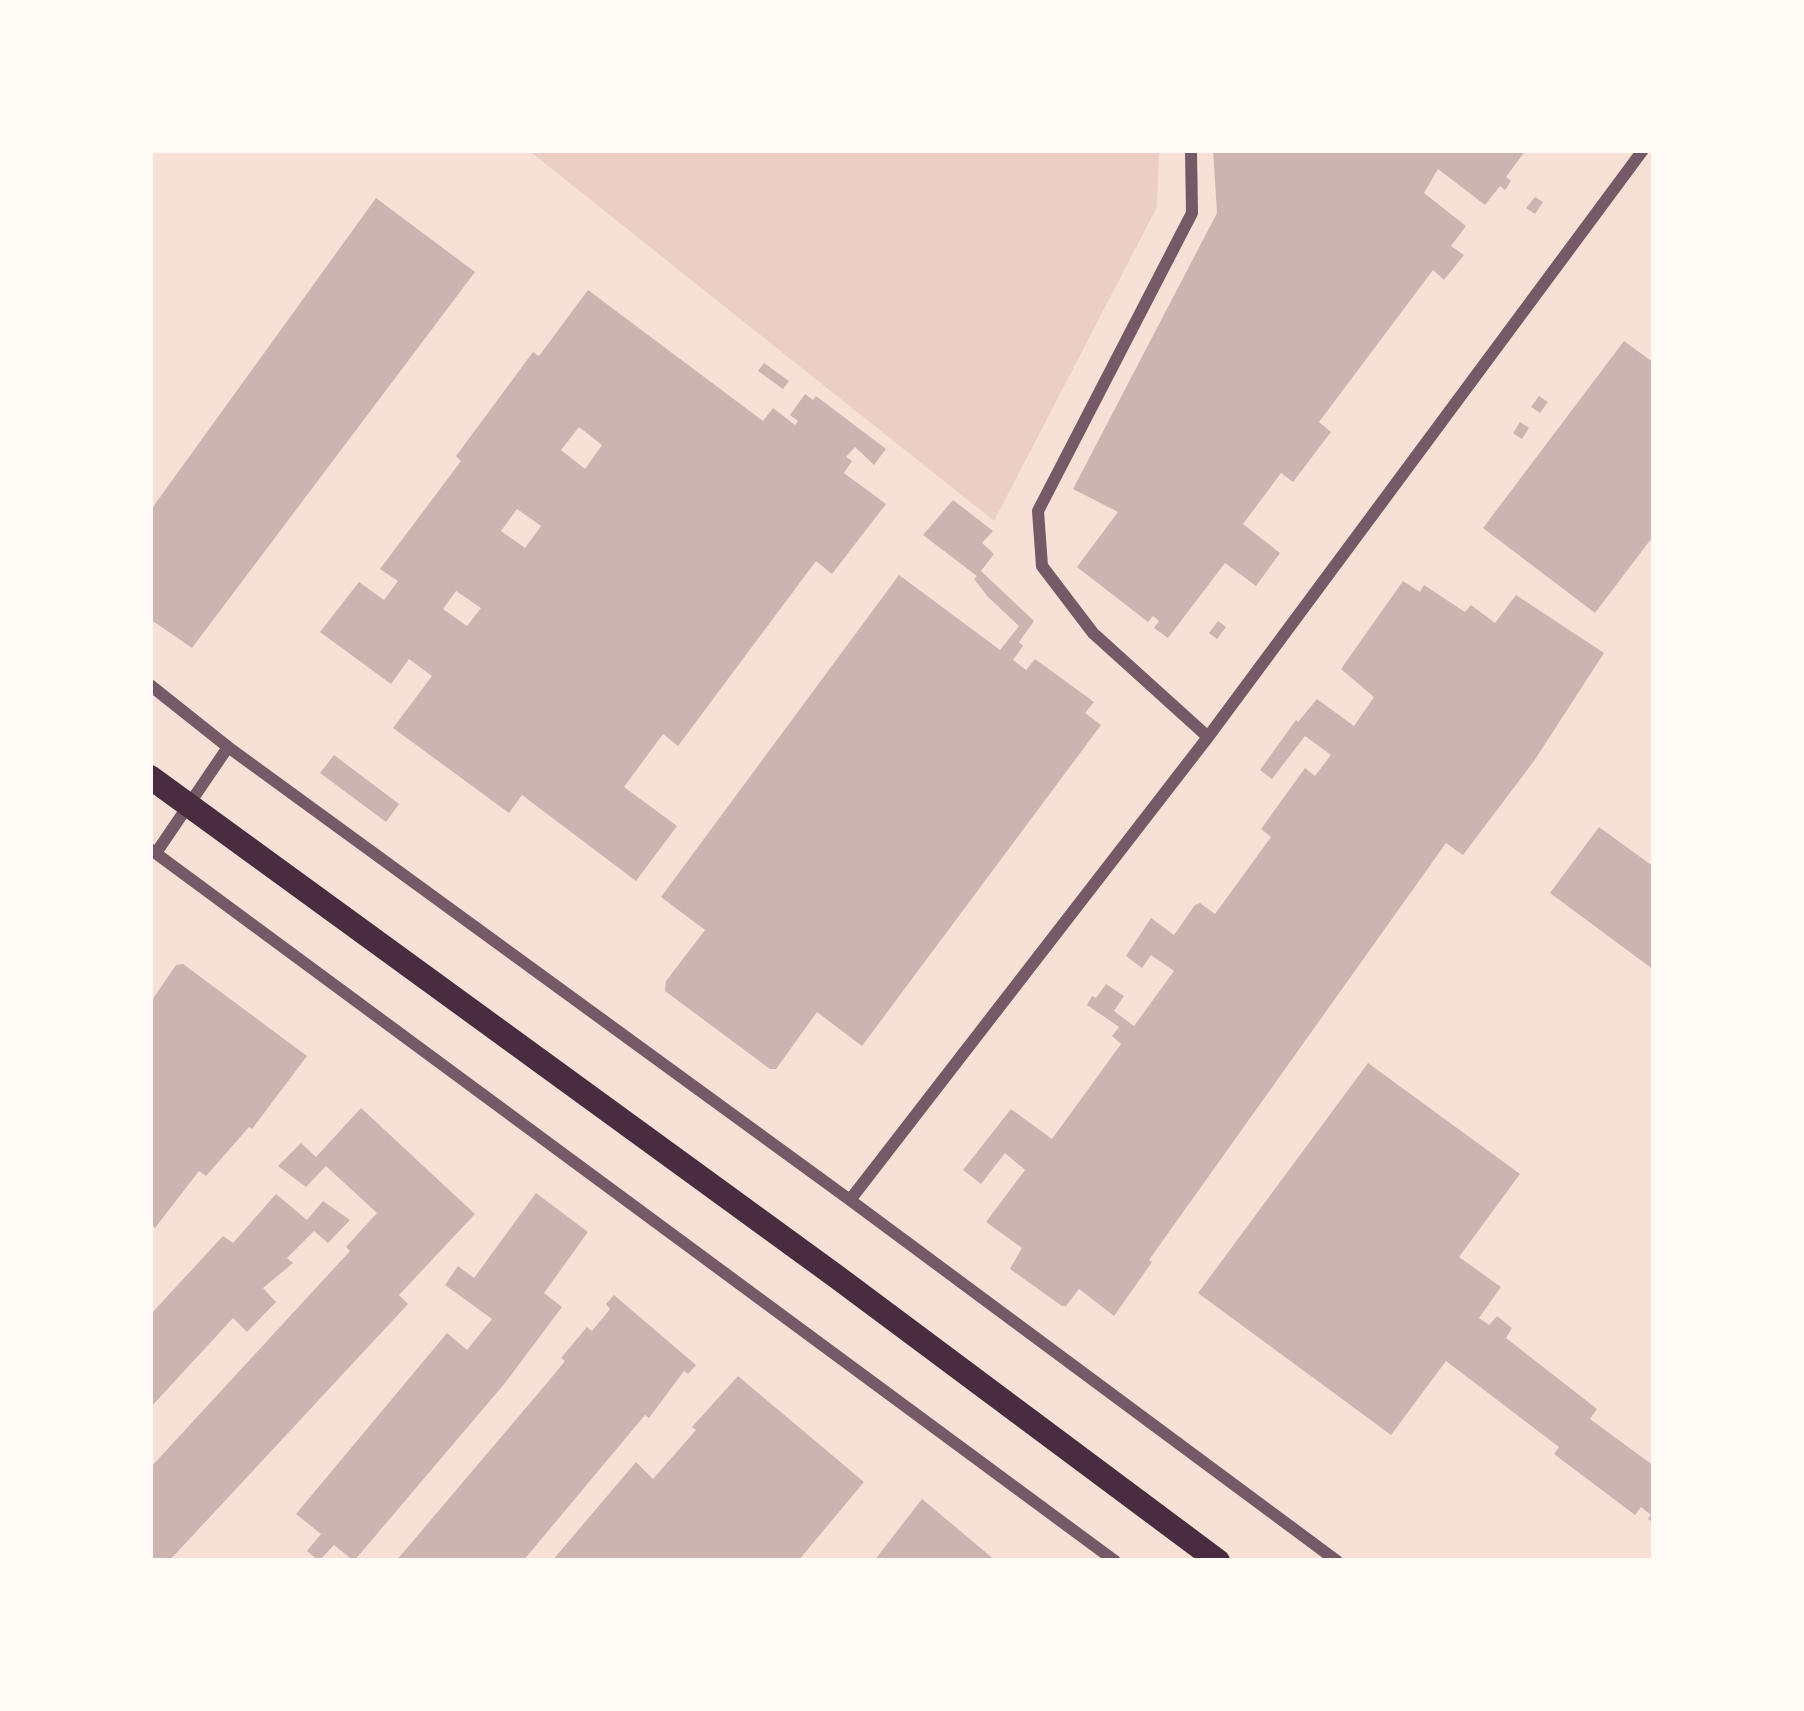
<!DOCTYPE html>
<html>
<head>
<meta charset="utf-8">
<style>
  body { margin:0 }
  #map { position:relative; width:1804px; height:1711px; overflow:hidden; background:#f7e1d7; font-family:"Source Sans 3",sans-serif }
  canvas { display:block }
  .frame { position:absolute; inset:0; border:153px solid #fffaf5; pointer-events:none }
</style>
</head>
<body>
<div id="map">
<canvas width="1804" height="1711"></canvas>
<div class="frame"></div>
</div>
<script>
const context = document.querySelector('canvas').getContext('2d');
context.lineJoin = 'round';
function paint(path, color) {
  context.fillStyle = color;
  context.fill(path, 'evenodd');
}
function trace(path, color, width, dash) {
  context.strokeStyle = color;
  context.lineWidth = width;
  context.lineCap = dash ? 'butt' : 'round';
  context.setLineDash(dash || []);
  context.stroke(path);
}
const green = new Path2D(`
  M528,150h631l-2,57 -163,314z`);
const building = new Path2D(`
  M1213,150h313l-20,27 5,4 -6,9 -5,-4 -15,19 -47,-36 -14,24 42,33 -15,20 13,9 -20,25 -11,-10 -114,152 12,10 -38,50 -12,-9 -38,51 37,29 -24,33 -31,-23 -57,75 -14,-10 5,-7 -6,-5 -5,6 -71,-55 41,-55 -45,-23 144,-276z
  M1535,197l8,5 -8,12 -9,-6z
  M376,198l99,74 -283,376 -42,-29 3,-10 -3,-2v-96z
  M588,290l175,131 10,-13 22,17 3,-4 -8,-6 15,-21 8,6 3,-4 70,53 -12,16 -19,-18 -9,10 6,4 -8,12 42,31 -54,70 -16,-13 -138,185 -15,-12 -39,53 53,39 -41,55 -114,-86 -13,18 -116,-85 39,-52 -23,-17 -18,25 -71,-52 39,-50 25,18 14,-19 -18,-12 81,-108 -5,-5 77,-104 6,4zM579,427l23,18 -17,24 -24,-19zM517,509l24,17 -16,22 -24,-17zM456,591l25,17 -14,18 -24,-17z
  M1624,341l30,22v172l-59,78 -112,-85z
  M764,363l25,18 -6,8 -25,-18z
  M1539,396l9,6 -8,11 -9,-6z
  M1520,422l9,6 -7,11 -9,-6z
  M953,500l40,31 -11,12 12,11 -13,17 53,50 -15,21 4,4 -10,14 13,10 9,-11 59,43 -9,11 16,12 -239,321 -45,-34 -41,57h-6l-105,-78 1,-10 39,-51 -44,-33 238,-322 101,75 19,-24 -31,-29 -14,-18 3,-3 -54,-41z
  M1403,581l17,11 4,-7 41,27 6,-7 24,18 21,-28 88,58 -70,108 -71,94 -17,-12 -297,417 3,2 -38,54 -35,-27 -13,17h-4l-52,-37 12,-21 -36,-26 39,-52 -20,-17 -24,31 -18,-14 48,-61 41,30 69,-95 -9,-8 7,-9 -32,-22 5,-9 4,2 10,-14 18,12 -10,15 20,15 40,-55 -23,-16 -9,13 -16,-12 25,-38 23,17 21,-30 5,-2 15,11 56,-77 -10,-8 44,-61 10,8 16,-21 -26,-19 -33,43 -12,-9 36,-50 2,2 19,-23 37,27 20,-29 -33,-28z
  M1218,621l8,6 -9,12 -8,-6z
  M334,755l65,49 -13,18 -66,-49z
  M1599,827l55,40v103l-104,-77z
  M183,964l124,92 -55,73 -3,-2 -43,49 -7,-5 -44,57 -5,-4v-221l26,-38z
  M1368,1063l152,111 -61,83 42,30 -22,31 10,7 8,-9 15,12 -6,10 91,71 -7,10 64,47v57l-6,-4 3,-4 -10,-8 -6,8 -81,-61 5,-7 -113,-86 -55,74 -193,-142z
  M361,1108l114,106 -76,81 9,9 -239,257h-19v-93l200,-217 -4,-4 31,-34 -51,-47 -20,21 -28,-21 23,-23 15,14z
  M536,1193l52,39 -44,61 18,14 -57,76 -151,178 -20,-16 -15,16 -12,-10 14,-17 -25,-20 151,-181 20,17 25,-31 -47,-34 13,-19 16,12z
  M276,1194l31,26 16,-19 27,19 -22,23 -14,-12 -27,27 6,5 -30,25 13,14 -29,30 -14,-14 -83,90v-93l73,-79 10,7z
  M614,1295l82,70 -8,9 -4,-3 -35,47 -4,-3 -122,146h-127l156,-184 13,-16 -4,-3 26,-31 5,4 18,-22 -4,-5z
  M738,1376l126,106 -66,79h-246l84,-99 17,17 43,-49 -4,-3z
  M922,1499l74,62h-122z`);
const minor = new Path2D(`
  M1191,150l1,63 -154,298 4,55 51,67 115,104
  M150,685l78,62 622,453 487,361
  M150,849l965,712
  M156,853l72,-106
  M850,1200l358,-463 435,-587`);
const secondary = new Path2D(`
  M150,777l687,500 381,284`);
paint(green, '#ebcfc5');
paint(building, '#ccb4b1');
trace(minor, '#755966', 12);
trace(secondary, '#4a2c40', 24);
</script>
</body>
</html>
